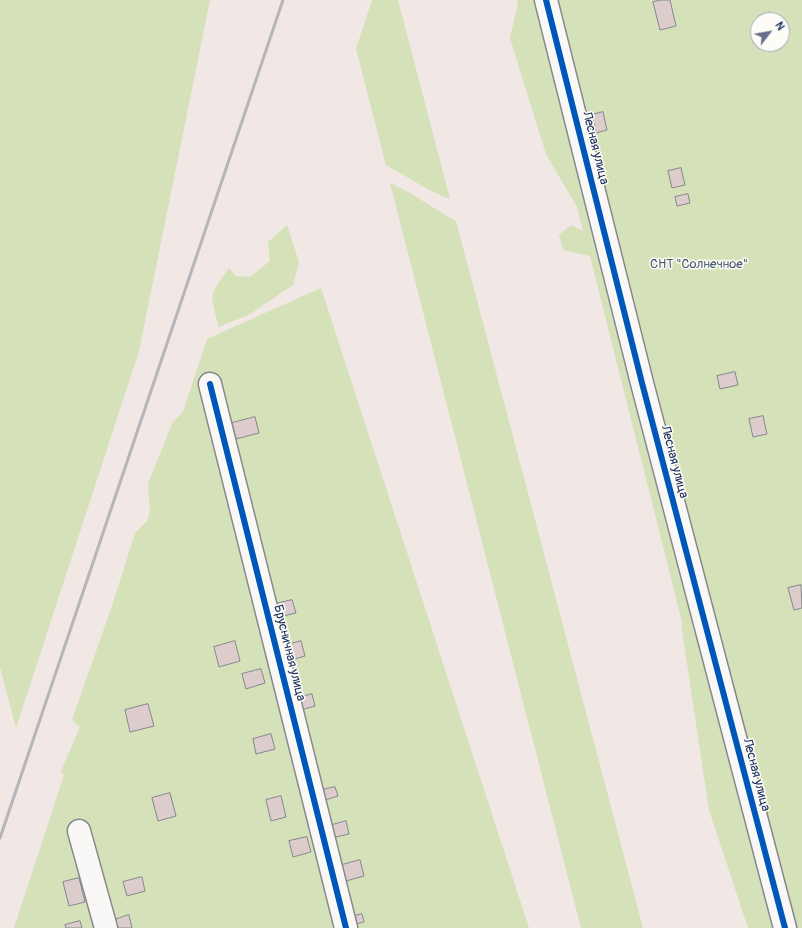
<!DOCTYPE html>
<html>
<head>
<meta charset="utf-8">
<style>
  body { margin:0 }
  #map { position:relative; width:802px; height:928px; overflow:hidden; background:#f1e7e4; font-family:Pangolin,sans-serif }
  canvas { display:block }
  .north { position:absolute; left:750px; top:12px; width:40px; height:40px; box-sizing:border-box; background:#fdfcf7; border:1px solid #a3aaba; border-radius:50%; rotate:59deg; font-size:11px; font-weight:700; line-height:16px; text-align:center; color:#1b2f5e }
  .north::after { content:''; display:block; margin:auto; width:14px; height:18px; background:#666f8d; clip-path:polygon(50% 0,100% 100%,50% 72%,0 100%) }
</style>
</head>
<body>
<div id="map">
<canvas width="802" height="928"></canvas>
<div class="north">N</div>
</div>
<script>
const context = document.querySelector('canvas').getContext('2d');
context.lineJoin = 'round';
function paint(path, color) {
  context.fillStyle = color;
  context.fill(path, 'evenodd');
}
function trace(path, color, width, dash) {
  context.strokeStyle = color;
  context.lineWidth = width;
  context.lineCap = dash ? 'butt' : 'round';
  context.setLineDash(dash || []);
  context.stroke(path);
}
function write(font, color, halo, rows, align = 'center') {
  context.font = font + ' Pangolin,sans-serif';
  context.lineWidth = 3;
  context.setLineDash([]);
  context.textBaseline = 'middle';
  context.strokeStyle = halo;
  context.fillStyle = color;
  for (const [text, x, y, turn = 0] of rows) {
    context.save();
    context.translate(x, y);
    context.rotate((+turn || 0) * Math.PI / 180);
    context.textAlign = isNaN(turn) ? turn : align;
    if (halo) context.strokeText(text, 0, 0);
    context.fillText(text, 0, 0);
    context.restore();
  }
}
const green = new Path2D(`
  M0,0h210l-71,351 -123,377 -16,-61z
  M372,0h26l52,199 -19,-8 -45,-26 -30,-116z
  M517,0h285v928h-54l-39,-118 -28,-186 2,2 -93,-370 -27,-6 -4,-15 12,-10 12,6 -6,-24 -31,-53 -36,-116 8,-35zM758,20h24v24h-24z
  M390,183c24,10 43,26 66,38l187,707h-62z
  M287,225l12,37 -6,23 -43,29 -31,13c-9,-33 -11,-31 10,-59l7,8 14,1 20,-16 -2,-19z
  M321,288l208,640h-515l50,-153 -3,-4 19,-44 -8,-7 41,-117 22,-70 12,-12 3,-9 -2,-29 25,-61 10,-10 24,-73z`);
const building = new Path2D(`
  M662,0h8l6,26 -16,4 -7,-28z
  M603,112l4,18 -11,3 -4,-18z
  M681,168l4,17 -13,3 -4,-17z
  M688,194l2,9 -13,3 -2,-9z
  M735,372l3,13 -18,4 -3,-13z
  M763,416l4,18 -14,3 -4,-18z
  M255,417l4,16 -23,6 -4,-16z
  M801,585l1,23 -8,2 -6,-22z
  M292,600l4,13 -22,5 -3,-13z
  M235,641l5,20 -21,6 -5,-20z
  M301,641l4,15 -21,6 -4,-15z
  M261,669l4,14 -19,6 -4,-15z
  M312,694l3,12 -18,5 -3,-12z
  M148,704l6,22 -24,6 -5,-22z
  M271,734l4,15 -19,5 -3,-15z
  M335,787l3,9 -13,4 -3,-10z
  M170,793l6,23 -18,5 -6,-23z
  M281,796l5,21 -15,4 -5,-21z
  M346,821l3,13 -17,4 -3,-12z
  M307,837l4,15 -18,5 -4,-16z
  M360,860l4,16 -18,5 -4,-16z
  M142,877l3,14 -18,5 -4,-14z
  M79,878l6,24 -16,4 -6,-24z
  M362,914l2,8 -12,3 -2,-8z
  M129,915l3,13h-16l-2,-8z
  M80,921l2,7h-16l-1,-3z`);
const minor = new Path2D(`
  M546,0l96,383 143,545
  M210,384l136,544
  M79,831l27,97`);
const rail = new Path2D(`
  M0,838l283,-838`);
const cycleway = new Path2D(`
  M546,0l96,383 143,545
  M210,384l136,544`);
const streetNames = [
  ["Лесная улица",595,148,76],
  ["Лесная улица",674,462,75],
  ["Брусничная улица",289,653,76],
  ["Лесная улица",756,775,75]
];
const parkNames = [
  ["СНТ \"Солнечное\"",699,265]
];
paint(green, '#d4e1b9');
paint(building, '#dccdcc');
trace(building, '#87878e', 1);
trace(minor, '#87878e', 25);
trace(minor, '#faf8f6', 22);
trace(rail, '#b5b6ba', 3);
trace(cycleway, '#0057b8', 6);
write('13px', '#1b2f5e', '#fdfcf7', streetNames);
write('13px', '#445a6c', '#fdfcf7', parkNames);
</script>
</body>
</html>
